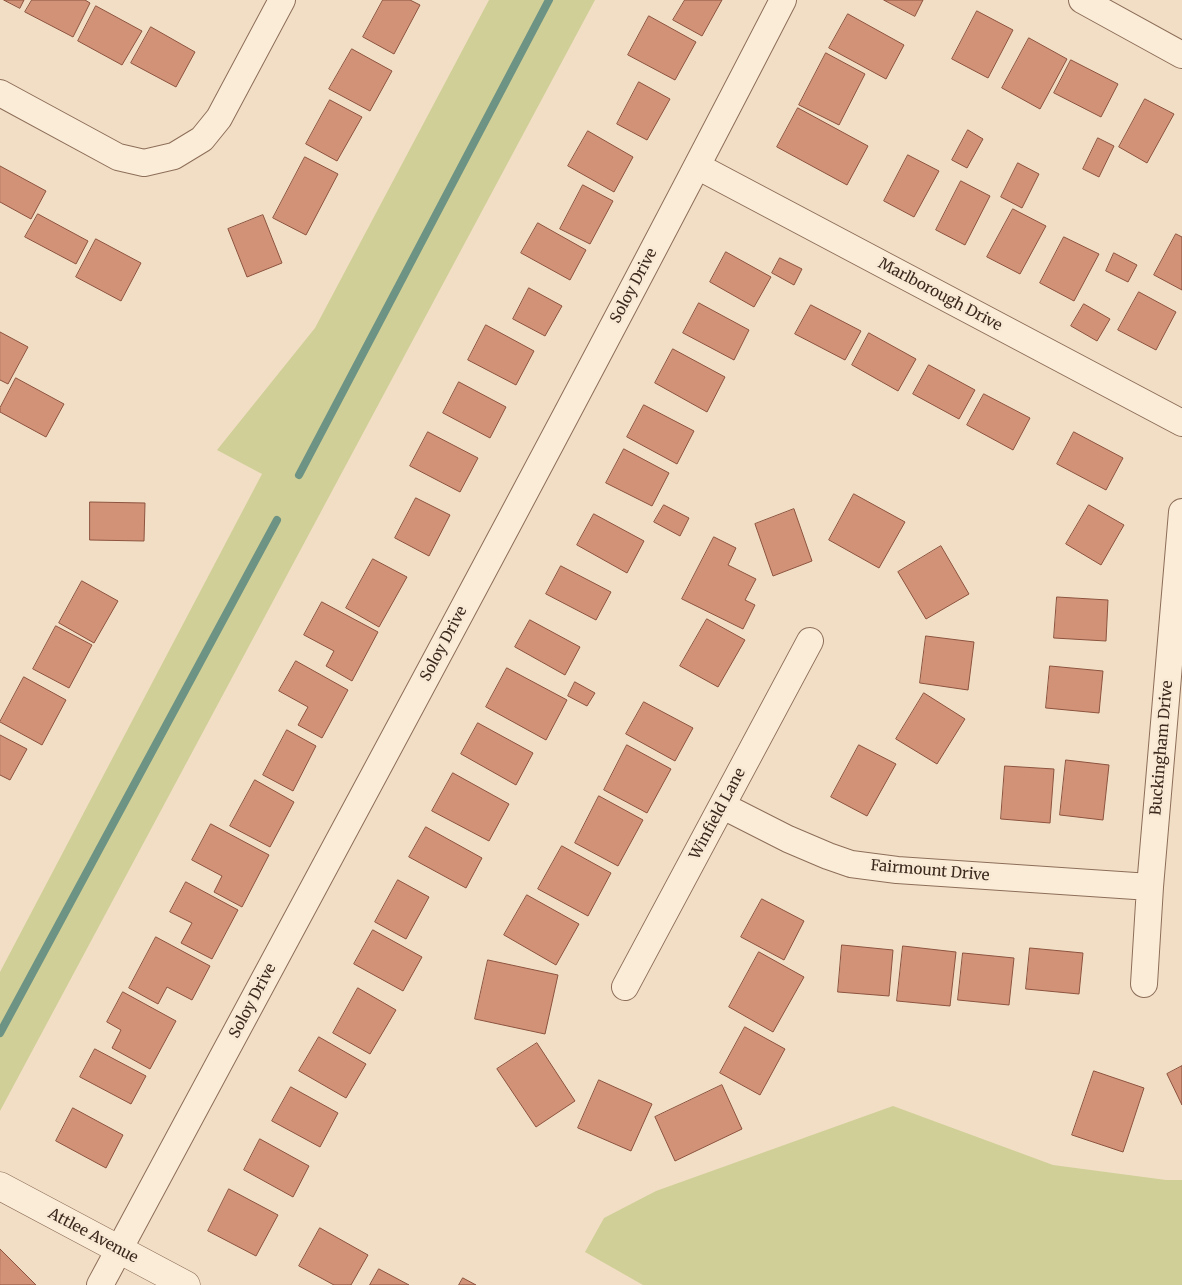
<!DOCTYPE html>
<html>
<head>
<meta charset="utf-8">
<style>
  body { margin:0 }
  canvas { display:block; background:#f1dec4 }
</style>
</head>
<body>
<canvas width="1182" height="1285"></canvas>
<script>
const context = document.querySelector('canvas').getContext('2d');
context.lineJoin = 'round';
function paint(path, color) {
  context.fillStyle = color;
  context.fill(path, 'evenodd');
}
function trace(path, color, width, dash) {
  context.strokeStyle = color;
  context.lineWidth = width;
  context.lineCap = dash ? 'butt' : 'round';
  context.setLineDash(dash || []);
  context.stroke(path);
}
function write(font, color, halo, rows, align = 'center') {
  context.font = font + ' Merriweather,serif';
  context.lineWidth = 5;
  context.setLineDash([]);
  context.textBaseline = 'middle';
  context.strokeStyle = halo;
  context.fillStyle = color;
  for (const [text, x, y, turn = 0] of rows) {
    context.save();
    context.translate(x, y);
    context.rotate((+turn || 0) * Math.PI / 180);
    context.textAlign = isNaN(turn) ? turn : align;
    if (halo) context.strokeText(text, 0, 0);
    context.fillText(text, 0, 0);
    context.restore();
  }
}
const green = new Path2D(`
  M489,0h106l-595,1111v-139l262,-498 -45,-24 98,-122z
  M893,1106l160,59 113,15h16v105h-539l-58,-33 19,-34 52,-27z`);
const stream = new Path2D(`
  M299,475l250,-475
  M0,1033l277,-513`);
const building = new Path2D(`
  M4,0h20l-4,8z
  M32,0h53l5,3 -17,34 -48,-25z
  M383,0h27l10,5 -26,49 -31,-17z
  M685,0h37l-20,36 -29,-16z
  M884,0h39l-8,16z
  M96,6l46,25 -20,34 -44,-24z
  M977,11l36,19 -25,48 -36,-19z
  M848,14l56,31 -18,34 -57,-31z
  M649,16l47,26 -21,38 -47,-25z
  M151,27l44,25 -19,35 -45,-24z
  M1029,38l38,21 -27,50 -38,-21z
  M352,49l40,22 -22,40 -41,-22z
  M826,53l39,21 -26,51 -40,-20z
  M1071,60l47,24 -17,33 -47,-24z
  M639,82l31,17 -23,41 -30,-16z
  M1145,99l29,15 -27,49 -28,-16z
  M330,100l32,17 -25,44 -31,-17z
  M798,108l70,38 -21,39 -70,-38z
  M968,130l15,9 -16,29 -15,-8z
  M588,131l45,26 -19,35 -46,-26z
  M1098,138l16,8 -15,31 -16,-8z
  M908,155l31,16 -25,46 -30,-16z
  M305,157l33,17 -32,61 -33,-17z
  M1018,163l21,11 -17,34 -21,-11z
  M0,166l46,25 -15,28 -31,-17z
  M961,181l29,15 -25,49 -29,-15z
  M583,185l30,16 -23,43 -30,-15z
  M1013,209l33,17 -26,48 -33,-17z
  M38,214l50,27 -12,23 -51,-27z
  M263,215l19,48 -35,14 -19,-48z
  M538,223l48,27 -16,30 -49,-27z
  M1176,234l6,3v53l-28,-15z
  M1064,237l35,17 -25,47 -34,-18z
  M96,239l45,24 -20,38 -45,-24z
  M726,252l45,25 -17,30 -44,-25z
  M1114,253l23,12 -9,17 -22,-11z
  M780,258l22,11 -8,16 -22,-12z
  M529,288l33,18 -17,30 -32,-17z
  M1139,292l37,20 -20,38 -38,-20z
  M699,303l50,27 -15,30 -51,-27z
  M1084,304l26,15 -13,22 -26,-15z
  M811,305l50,26 -16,29 -50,-26z
  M486,325l48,26 -18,34 -48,-25z
  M0,332l28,15 -20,37 -8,-4z
  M869,333l47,26 -18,32 -46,-26z
  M673,349l52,28 -18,35 -52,-29z
  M929,365l46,25 -16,29 -46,-25z
  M16,378l48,26 -18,33 -46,-25v-4z
  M459,382l47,25 -16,31 -47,-25z
  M984,394l46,24 -17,32 -46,-25z
  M644,405l50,26 -17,33 -50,-27z
  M428,432l50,26 -18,34 -50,-26z
  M1074,432l49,26 -17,32 -49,-26z
  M624,449l45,24 -17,33 -46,-23z
  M854,494l51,28 -26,46 -50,-28z
  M416,498l34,17 -21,41 -34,-18z
  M90,502l55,1 -1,38 -54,-1z
  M664,505l25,13 -9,18 -26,-14z
  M1089,505l35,20 -23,40 -35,-21z
  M794,509l18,52 -39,15 -18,-52z
  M594,514l50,27 -17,32 -50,-28z
  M714,537l22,11 -8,17 28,14 -11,21 10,5 -12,24 -61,-30z
  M941,546l28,48 -43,25 -28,-47z
  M373,559l34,18 -28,50 -33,-19z
  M561,566l50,26 -15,28 -50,-26z
  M82,581l36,20 -24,42 -35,-20z
  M1057,597l51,3 -2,41 -52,-3z
  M322,602l56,30 -26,49 -26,-15 8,-15 -30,-16z
  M707,619l38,21 -27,47 -38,-21z
  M530,620l50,27 -15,28 -50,-28z
  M56,626l36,19 -23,43 -36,-19z
  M926,636l48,6 -6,48 -48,-7z
  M296,661l52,29 -26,48 -24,-13 10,-18 -29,-16z
  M1050,666l53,5 -4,42 -53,-5z
  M507,668l60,32 -21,40 -60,-33z
  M24,677l42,23 -24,45 -42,-23z
  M575,682l20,11 -8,13 -19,-10z
  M924,693l41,26 -28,45 -41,-25z
  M644,702l49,26 -18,33 -49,-27z
  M478,723l55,30 -17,32 -55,-31z
  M287,730l29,16 -23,45 -30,-16z
  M0,735l27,14 -17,31 -10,-5z
  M627,745l44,24 -24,44 -43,-23z
  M859,745l37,19 -29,52 -36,-19z
  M1066,760l43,5 -6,55 -43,-5z
  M1005,766l49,3 -4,54 -49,-4z
  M453,773l56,31 -20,37 -57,-30z
  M255,780l39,22 -24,45 -40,-21z
  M599,796l44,24 -25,46 -43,-23z
  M211,824l58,31 -27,52 -28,-15 8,-16 -30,-16z
  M426,827l56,31 -16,30 -57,-31z
  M562,846l49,27 -23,43 -50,-27z
  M398,880l31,17 -23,42 -31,-17z
  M186,882l52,28 -26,49 -31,-16 11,-20 -22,-11z
  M527,895l52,29 -23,41 -52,-30z
  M762,899l42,22 -20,39 -43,-23z
  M373,930l49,27 -19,34 -49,-27z
  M156,937l54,29 -18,34 -25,-13 -9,17 -29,-16z
  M842,945l51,5 -4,46 -51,-4z
  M903,946l53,6 -6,54 -53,-5z
  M1030,948l53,5 -4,41 -53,-5z
  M759,952l45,25 -31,55 -44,-25z
  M963,953l51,5 -5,47 -51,-5z
  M488,960l70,15 -13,59 -70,-15z
  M358,988l38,22 -26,44 -37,-21z
  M123,992l53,29 -26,48 -38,-21 9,-18 -14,-8z
  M745,1027l40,22 -25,46 -40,-22z
  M319,1037l47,27 -20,34 -47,-27z
  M537,1043l38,58 -39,26 -39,-58z
  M95,1049l51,27 -15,28 -51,-27z
  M1182,1066v39l-15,-31z
  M1094,1071l50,17 -21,64 -51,-17z
  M599,1080l53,24 -21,47 -53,-23z
  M722,1085l20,44 -67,32 -20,-44z
  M291,1087l47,26 -18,34 -48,-26z
  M73,1108l50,27 -17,33 -50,-27z
  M260,1139l49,27 -16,31 -49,-27z
  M229,1189l49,26 -22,41 -48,-25z
  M320,1228l48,27 -17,30h-17l-35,-19z
  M0,1249l36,36h-36z
  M379,1269l30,16h-39z
  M463,1278l13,7h-17z`);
const minor = new Path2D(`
  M1082,0l100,55
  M0,93l118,64 26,6 30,-7 28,-17 17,-21 63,-118
  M697,166l485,257
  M723,806l65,33 40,17 23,8 46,6 253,17
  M1144,984l6,-97 32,-375
  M625,987l185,-346
  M100,1285c229,-427 461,-854 683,-1285`);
const tertiary = new Path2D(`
  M0,1186l186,99`);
const streetNames = [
  ["Soloy Drive",634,286,-62],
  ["Marlborough Drive",940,295,28],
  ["Soloy Drive",444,644,-62],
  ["Buckingham Drive",1162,748,-85],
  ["Winfield Lane",718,814,-62],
  ["Fairmount Drive",930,871,5],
  ["Soloy Drive",253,1001,-62],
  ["Attlee Avenue",93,1236,28]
];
paint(green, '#d0cf97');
trace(stream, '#6c9384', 8);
paint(building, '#d19278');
trace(building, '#8d533e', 1);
trace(minor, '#8d6e59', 28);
trace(tertiary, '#8d6e59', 29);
trace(minor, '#fbecd8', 26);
trace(tertiary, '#fbecd8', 28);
write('15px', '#3c291e', '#f8e9d4', streetNames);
</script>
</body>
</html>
